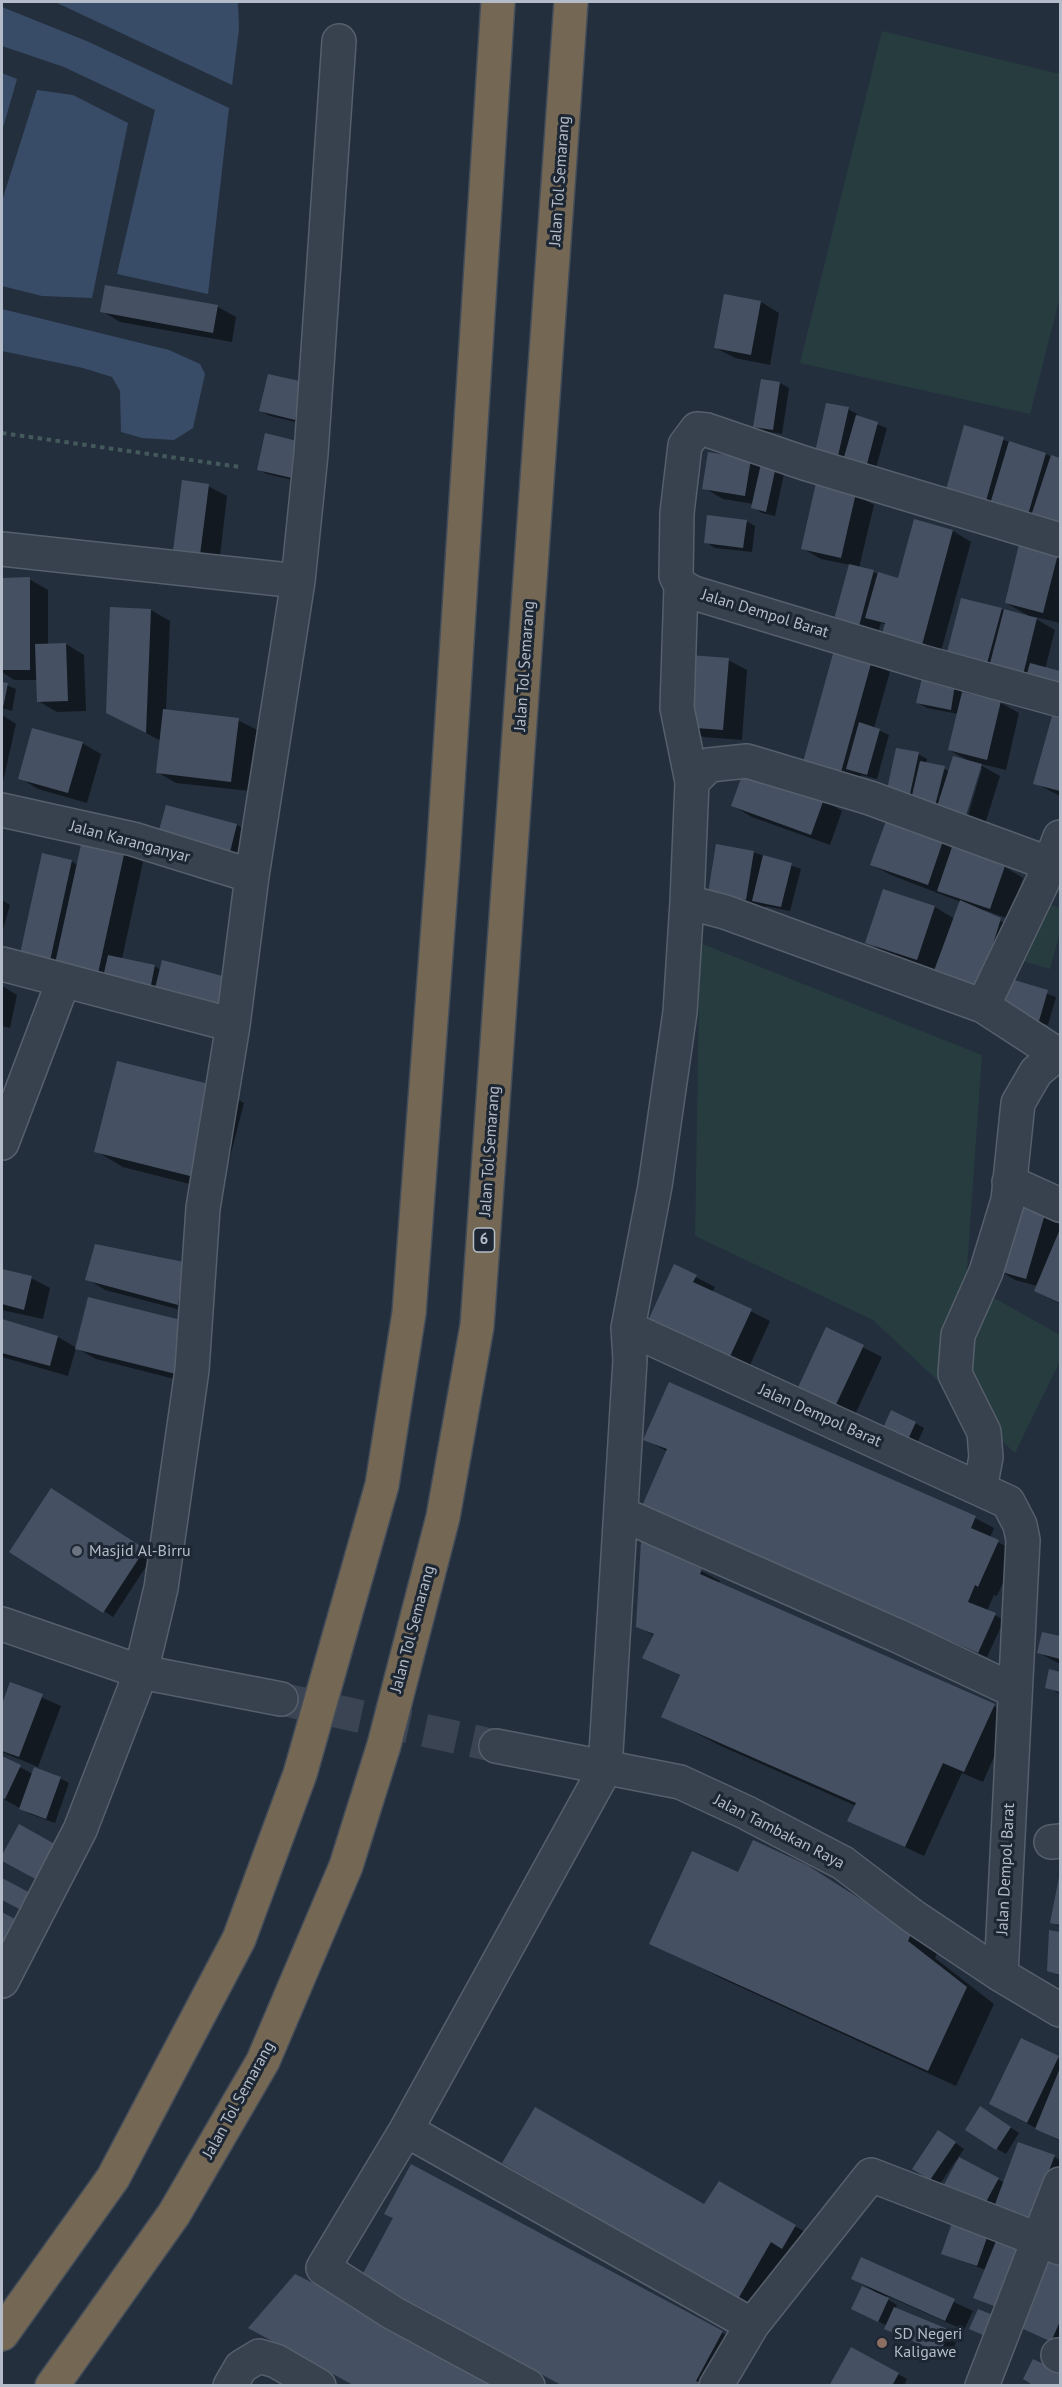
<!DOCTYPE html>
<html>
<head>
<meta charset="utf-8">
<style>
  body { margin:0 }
  #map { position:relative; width:1062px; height:2387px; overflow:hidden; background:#242f3e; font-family:"PT Sans",sans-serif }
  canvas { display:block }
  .frame { position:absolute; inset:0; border:3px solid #b4bcc9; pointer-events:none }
</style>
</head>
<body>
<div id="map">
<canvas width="1062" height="2387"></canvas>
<div class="frame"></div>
</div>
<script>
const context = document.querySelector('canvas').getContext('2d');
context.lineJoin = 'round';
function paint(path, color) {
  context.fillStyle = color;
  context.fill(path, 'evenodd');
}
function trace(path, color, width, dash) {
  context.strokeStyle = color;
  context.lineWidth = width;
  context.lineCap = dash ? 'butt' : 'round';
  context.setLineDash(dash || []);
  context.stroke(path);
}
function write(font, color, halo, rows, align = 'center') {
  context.font = font + ' "PT Sans",sans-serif';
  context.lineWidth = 6;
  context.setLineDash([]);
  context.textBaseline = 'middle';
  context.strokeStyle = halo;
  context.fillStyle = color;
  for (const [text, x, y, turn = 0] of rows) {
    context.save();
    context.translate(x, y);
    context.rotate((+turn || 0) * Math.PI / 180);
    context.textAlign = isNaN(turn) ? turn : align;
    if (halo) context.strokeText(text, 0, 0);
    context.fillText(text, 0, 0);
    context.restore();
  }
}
const green = new Path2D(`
  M882,31l178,43v223l-30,117 -230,-51z
  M1037,901l23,7v24l-10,37 -31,-9z
  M700,943l282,112 -16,227 94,53v26l-45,92 -142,-133 -178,-84z`);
const water = new Path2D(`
  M55,2h183l1,27 -7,56z
  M2,7l87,35 140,66 -21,186 -91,-20 38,-164 -91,-43 -62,-21z
  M2,73l15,6 -15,52z
  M37,90l36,5 55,28 -36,175 -50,-2 -40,-10v-85z
  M2,309l167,41 31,14 5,10 -12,54 -19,12 -32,-2 -21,-6 -1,-41 -8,-14 -29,-9 -81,-17z`);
const shadow = new Path2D(`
  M106,286l112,21 18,10 -4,25 -112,-20 -18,-11z
  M761,302l18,11 -9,52 -35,-7 -19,-10z
  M762,381l18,2 9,5 -7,46 -19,-3 -9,-5z
  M304,383v41l-34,-8 -9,-5z
  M848,409l9,5v3l30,11 -11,40 -28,-11 -1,3 -21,-4z
  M965,427l95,32v74l-96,-26z
  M266,435l35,47 -34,-8 -9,-5z
  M750,461l12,6 23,2 -10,47 -13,-3 -9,-6 1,-3 -31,-5 -19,-11z
  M208,486l19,10 -8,69 -25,-4z
  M855,494l19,11 -15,63 40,12 16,-59 38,10 18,11 -31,113 -38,-11 -16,-19 -5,-2 -5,17 -23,-7 -3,-68 -29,-6 -19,-11z
  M746,521l9,5 -3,26 -37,-4 -9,-6z
  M1057,555l3,2v66l-29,-7 24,14 -10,39 15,4v22l-95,-25 36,-61 30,8 -25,-14z
  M2,579h27l19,11v55l18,-1 18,11 2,56 -29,1 -19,-11v-21h-24l-12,-8z
  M151,610l19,11 -4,90 72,9 19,10 -7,61 -74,-8 -19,-11 4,-31 -34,-18z
  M728,660l19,10 -5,70 -39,-3 -18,-11z
  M871,662l19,10 -16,56 15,7 -12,44 -16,-4 -1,7 -37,-10z
  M2,683l14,6 -4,22 -10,-3z
  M955,686l8,7 38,10 18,10 -13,57 -29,-7 23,13 -18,58 -18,-5 18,-61h-3l-18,60 -64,-29 21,-45 9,5 -1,5 24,7 19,-10 -20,-11 9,-36 -31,-6 -9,-5z
  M2,715l14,9 -14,62z
  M1053,717l7,2v77l-25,-13z
  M82,743l19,11 -14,49 -49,-14 -18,-11z
  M824,800l18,11 -12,34 -78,-28 -19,-11z
  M167,807l70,18 18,11 -9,34z
  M942,842l14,9 49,16 18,11 -14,41 -25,-9 -1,2 36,19 -15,48 52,18 -8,28 -43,-12 -69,-43 -50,-17 -19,-11 17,-51 51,16 20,12 6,-17 -70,-27 -19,-10z
  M124,851l19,11 -21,97 33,7 87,62 -202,-64 31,-103 7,4z
  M753,852l48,17 -11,42 -25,-5 -1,3 -35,-6z
  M2,900l8,5 -8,28z
  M2,986l15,9 -7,33 -8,-2z
  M217,1088l27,15 -23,89 -98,-25 -27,-16z
  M1045,1215l15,10v79l-25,-13 2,-5 -22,-6 -18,-11z
  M184,1263l12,51 -91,-24 -18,-11z
  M674,1266l41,21 -3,5 58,29 -24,53 -81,-37z
  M2,1271l29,7 19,10 -7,31 -41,-9z
  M89,1298l113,88 -106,-27 -20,-11 -8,28 -66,-19v-36l56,16 19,11z
  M827,1329l55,28 -31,66 -55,-28z
  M669,1384l306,134 19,10 -4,10 27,14 -20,44 -3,-1 -7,16 17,9 -17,37 -324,-141 5,-64 -23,-13z
  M915,1423l9,5 -10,22 -24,-11z
  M60,1495l93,61 -40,61 -9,-6z
  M642,1544l59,27 19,10 -1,3 275,122 18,10 -29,66 -21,-9 -38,83 -75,-35 7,-15 -135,-60 -58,-30 18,-40 -37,-18 11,-22 -18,-10z
  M1044,1633l16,4v27l-21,-11z
  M1050,1671l10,2v21l-13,-7z
  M11,1684l50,22 -23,61 -36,-15v-44z
  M2,1758l31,16 27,4 9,5 -14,40 -25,-9 -28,-16z
  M754,1842l185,107 -4,9 59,46 -38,82 -231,-106 -74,-37 88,-68z
  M1060,1879v48l-8,-5z
  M1050,1932l10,1v43l-12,-6z
  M1021,2040l39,19v82l-51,-27z
  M989,2113l30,20 -13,21 -9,-5z
  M947,2137l17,12 -6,9 47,25 49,-26 6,3v40l-14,39 -84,-39 -5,-41 -17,25 -26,-16z
  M505,2162l200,44 14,-23 95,54 -56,71z
  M412,2166l329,177 -23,43h-152l-171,-168z
  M954,2222l106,39v86l-45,-23 3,-7 -43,-19 11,-28 -43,-16z
  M862,2259l111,52 -9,19 -77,-34 -1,2 11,7 -2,4 63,28 -8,20 -55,-23 -9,-5 2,-3 -26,-12 12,-23 -21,-12z
  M852,2349l55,30 -3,7h-73z`);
const building = new Path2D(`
  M105,285l113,20 -5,28 -113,-21z
  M724,294l37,7 -10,54 -37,-7z
  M268,374l36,8 -9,38 -36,-9z
  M761,379l19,3 -7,48 -20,-3z
  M826,403l23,4 -11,49 -23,-4z
  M856,415l22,7 -11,42 -23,-7z
  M964,425l40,12 -20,71 -40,-11z
  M265,433l36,9 -9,36 -35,-8z
  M1009,441l37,12 -21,72 -38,-11z
  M708,452l43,7 -6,37 -43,-7z
  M1051,455l9,3v71l-30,-10z
  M762,459l15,3 -11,50 -15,-4z
  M182,480l27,4 -9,71 -27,-4z
  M816,483l40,10 -15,65 -40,-9z
  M707,515l40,5 -4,28 -39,-5z
  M914,519l39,11 -31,115 -40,-11 3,-11 -20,-5 13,-46 20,6z
  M1019,544l39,10 -15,59 -38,-10z
  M849,564l25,6 -16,60 -25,-7z
  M30,577v93h-28v-92z
  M961,598l41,10 -17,63 -40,-11z
  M110,607l41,2 -5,124 -40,-20z
  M1004,609l33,9 -15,61 -34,-8z
  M66,643l2,58 -31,1 -2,-58z
  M834,650l38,10 -31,112 -38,-10z
  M689,655l40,3 -6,72 -40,-3z
  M1030,663l30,8v22l-36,-9z
  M922,678l33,6 -4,26 -35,-7z
  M2,682l6,1 -5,25h-1z
  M962,692l39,9 -14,59 -39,-10z
  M163,709l76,9 -8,64 -75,-9z
  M1052,716l8,2v73l-27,-7z
  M859,722l21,7 -13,46 -21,-6z
  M32,728l51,14 -15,51 -50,-14z
  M896,748l23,4 -10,47 -23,-5z
  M953,756l29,8 -19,61 -29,-9z
  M920,761l25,5 -11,44 -24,-6z
  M744,770l80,29 -13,36 -80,-29z
  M166,805l71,19 -9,36 -72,-19z
  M886,821l57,20 -15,44 -58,-20z
  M82,840l43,10 -28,128 -43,-10z
  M716,844l38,7 -8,49 -38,-7z
  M952,847l53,19 -15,43 -53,-18z
  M42,853l30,7 -22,101 -30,-7z
  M763,855l29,8 -11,44 -29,-6z
  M883,889l52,17 -18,54 -52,-17z
  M960,900l41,18 -22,73 -48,-12z
  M108,955l47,10 -6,30 -48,-9z
  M162,960l72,19 -10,39 -72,-18z
  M1004,977l44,13 -9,31 -44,-13z
  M117,1061l100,25 -23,91 -100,-25z
  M1014,1205l31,9 -19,65 -31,-9z
  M1060,1229v74l-26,-12z
  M95,1244l89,18 -6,43 -93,-25z
  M674,1264l23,11 -4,7 59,27 -26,56 -81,-38z
  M2,1269l30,7 -8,34 -22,-6z
  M88,1297l93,23 3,56 -109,-27z
  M2,1319l56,17 -8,30 -48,-13z
  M826,1327l38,18 -32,68 -38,-17z
  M669,1382l307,134 -5,12 28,12 -21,47 -3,-2 -7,17 28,11 -18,40 -336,-147 25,-57 -24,-9z
  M891,1410l25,12 -11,24 -25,-11z
  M51,1488l94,61 -42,64 -94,-61z
  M641,1541l61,28 -2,5 295,130 -31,68 -21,-9 -38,84 -58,-26 9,-18 -195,-86 19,-42 -38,-17 12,-24 -18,-7z
  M1042,1632l18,4v23l-23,-6z
  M1049,1669l11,3v20l-15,-4z
  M10,1682l33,12 -24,63 -17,-6v-47z
  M2,1756l19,9 -16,34 -3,-1z
  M34,1767l27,10 -15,42 -27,-10z
  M19,1824l41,23 -19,35 -39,-21v-6z
  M753,1840l54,25 105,67 -4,9 59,46 -39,84 -279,-127 43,-93 46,21z
  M1059,1877h1v48l-10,-2z
  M2,1878l36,19 -9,17 -27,-14z
  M2,1912l20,11 -20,35z
  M1049,1930l11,2v43l-13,-4z
  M1021,2038l38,18 -32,67 -38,-19z
  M1060,2068v72l-25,-11z
  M980,2106l31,21 -15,23 -31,-20z
  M535,2107l169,97 15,-23 77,44 -14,24 -11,-7 -33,57 -236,-136z
  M938,2130l18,12 -26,38 -18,-11z
  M1018,2142l37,13 -28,74 -36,-14z
  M959,2157l40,21 -18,33 -40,-21z
  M411,2164l312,167 -27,50 9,5h-142l-202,-109 32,-59 -9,-4z
  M953,2220l36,12 -12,34 -36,-12z
  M998,2236l30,12 -24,62 -31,-12z
  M1046,2253l14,7v61l-9,21 -38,-18z
  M861,2257l94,42 -10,22 -94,-42z
  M295,2274l26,13 182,99h-148l-107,-58z
  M862,2286l27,12 -11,24 -27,-13z
  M894,2307l56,23 -10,23 -56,-24z
  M978,2309l20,8 -8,21 -21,-9z
  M851,2347l48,26 -7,13h-63z
  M1033,2359l27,13v14h-31l1,-3 -7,-4z`);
const minorTunnel = new Path2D(`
  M281,1699l215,47`);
const path = new Path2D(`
  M2,433l238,34`);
const minor = new Path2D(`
  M1060,540l-256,-77 -97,-33 -10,-1 -12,16 -8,68 -1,63 5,10 13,7 228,69 138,38
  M2,549l296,32
  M681,586l-4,122 15,74
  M2,810l131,29 119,37
  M1050,864l-180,-66 -123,-37 -38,4 -17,17 -5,120 38,10 258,94 77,50
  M2,964l231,61
  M983,1006l59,-123 18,-46
  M2,1143l61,-161
  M1009,1182l51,23
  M628,1328l27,-142 25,-174 7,-110
  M980,1489l6,-32 -2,-25 -29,-58 3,-39 28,-63 22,-72 10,-97 18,-31 21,-18
  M622,1514l274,121 119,56
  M2,1624l139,48 140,27
  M496,1746l184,36 65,30 98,51 71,54 87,58 59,35
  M1051,1842l9,-1
  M2,1981l78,-151 61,-158 20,-84 31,-218 11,-162 30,-183 19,-149 46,-295 13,-127 28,-413
  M406,2130l346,195 -36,61
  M752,2325l119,-150 189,73
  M1058,2355l2,1
  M230,2386l11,-19 18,-11 17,5 43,25
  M528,2386l-135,-73 -70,-45 83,-138 199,-361 25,-409 -2,-32 380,174 12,23 3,15 -22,435
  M982,2386l78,-202`);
const highway = new Path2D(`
  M2,2334l111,-156 126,-239 61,-165 82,-289 27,-172 34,-453 55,-858
  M52,2386l122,-172 89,-153 83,-195 38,-121 59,-228 34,-191 94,-1324`);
const markers = [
  [77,1551,6,"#6b7280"],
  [882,2343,6,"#8d6e63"]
];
const shields = [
  [484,1240,21]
];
const shieldNames = [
  ["6",484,1240]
];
const streetNames = [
  ["Jalan Tol Semarang",560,181,-86],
  ["Jalan Dempol Barat",765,614,17],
  ["Jalan Tol Semarang",525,666,-86],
  ["Jalan Karanganyar",130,842,15],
  ["Jalan Tol Semarang",490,1151,-86],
  ["Jalan Dempol Barat",820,1416,24],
  ["Jalan Tol Semarang",413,1629,-75],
  ["Jalan Tambakan Raya",779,1832,27],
  ["Jalan Dempol Barat",1006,1869,-87],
  ["Jalan Tol Semarang",239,2100,-61]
];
const poiNames = [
  ["Masjid Al-Birru",89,1551],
  ["SD Negeri",894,2334],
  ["Kaligawe",894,2352]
];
paint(green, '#263c3f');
paint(water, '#394c67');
paint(shadow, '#0007');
paint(building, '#455162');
trace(minorTunnel, '#3a4453', 33, [33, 16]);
trace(minor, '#565f6c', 36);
trace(highway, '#434c59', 36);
trace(path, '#44595c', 4, [4.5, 4.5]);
trace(minor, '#38414e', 33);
trace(highway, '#746855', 33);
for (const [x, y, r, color] of markers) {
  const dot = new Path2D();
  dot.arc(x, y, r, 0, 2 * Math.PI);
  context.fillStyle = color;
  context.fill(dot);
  trace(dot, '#1d2633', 2);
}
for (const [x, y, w] of shields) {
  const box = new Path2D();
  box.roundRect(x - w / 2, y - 12, w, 24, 4.5);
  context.fillStyle = '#1d2633';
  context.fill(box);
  trace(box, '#b4bcc9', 1.5);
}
write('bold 15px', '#b4bcc9', null, shieldNames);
write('16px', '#b4bcc9', '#1d2633', streetNames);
write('16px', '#b4bcc9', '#1d2633', poiNames, 'left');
</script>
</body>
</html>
